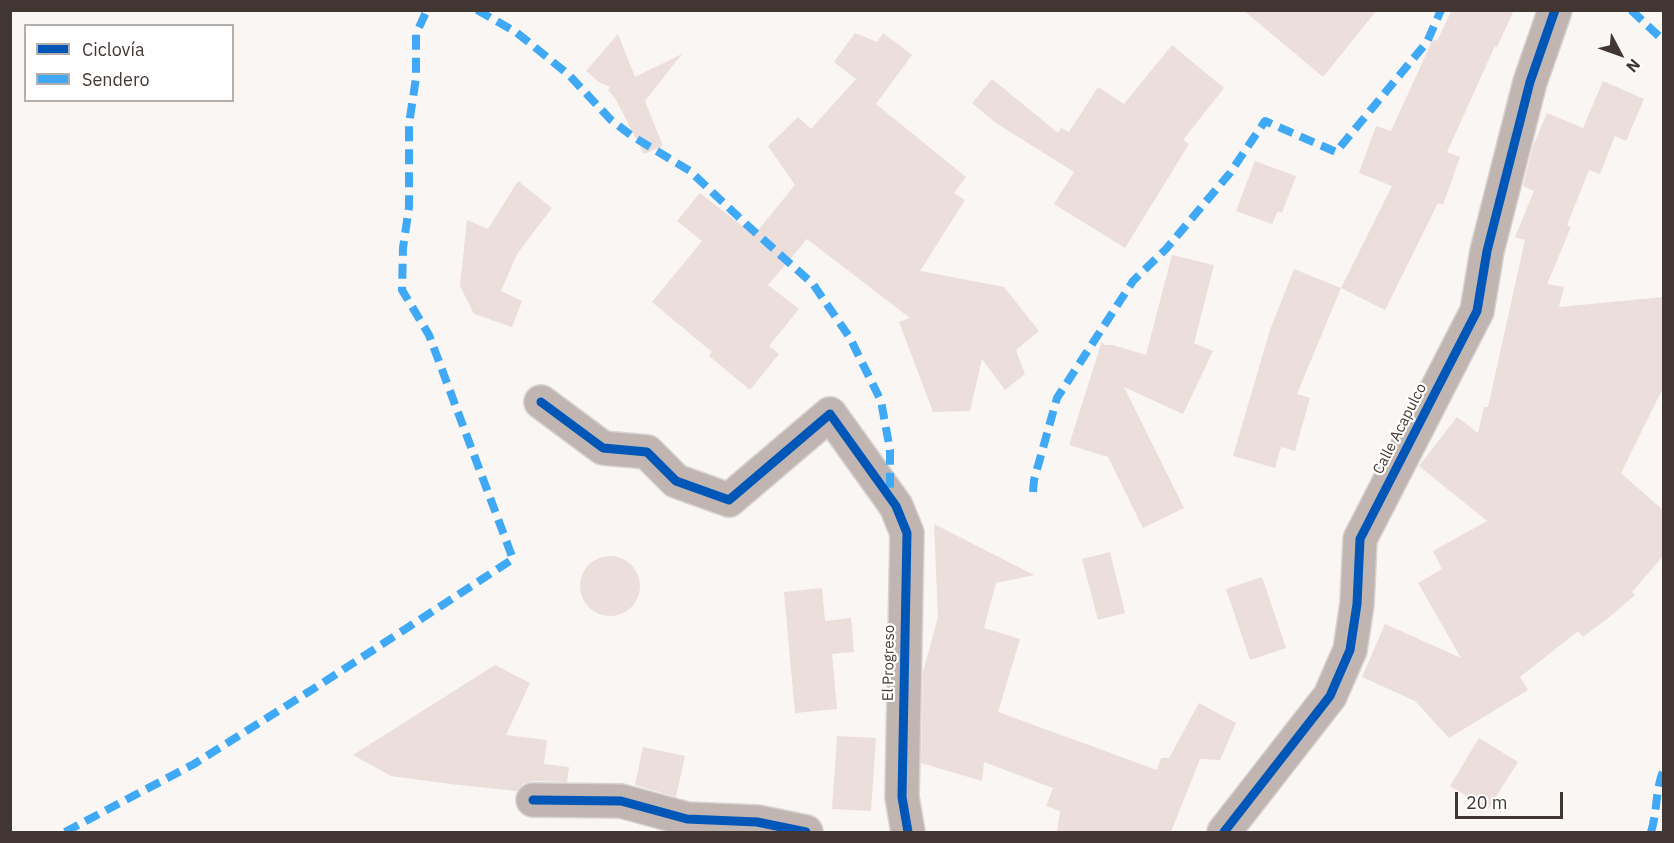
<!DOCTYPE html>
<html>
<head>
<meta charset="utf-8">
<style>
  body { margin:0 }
  #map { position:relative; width:1674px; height:843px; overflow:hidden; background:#f9f6f4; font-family:"IBM Plex Sans",sans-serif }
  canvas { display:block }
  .frame { position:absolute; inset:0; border:12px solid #423632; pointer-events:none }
  .legend { position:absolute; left:24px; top:24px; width:210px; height:78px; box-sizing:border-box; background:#fff; border:2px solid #b3afad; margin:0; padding:8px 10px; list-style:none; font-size:18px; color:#423632 }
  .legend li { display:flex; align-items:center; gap:12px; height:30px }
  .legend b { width:30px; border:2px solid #b3afad }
  .north { position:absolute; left:1590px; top:24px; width:60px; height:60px; -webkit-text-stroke:4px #fff; paint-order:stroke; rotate:131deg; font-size:16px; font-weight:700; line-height:24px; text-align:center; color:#423632 }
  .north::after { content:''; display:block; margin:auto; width:21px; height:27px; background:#423632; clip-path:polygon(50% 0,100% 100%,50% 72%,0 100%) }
  .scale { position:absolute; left:1455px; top:792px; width:108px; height:27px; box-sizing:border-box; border:3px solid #423632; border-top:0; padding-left:8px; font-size:18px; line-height:21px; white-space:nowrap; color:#423632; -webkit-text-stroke:4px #fff; paint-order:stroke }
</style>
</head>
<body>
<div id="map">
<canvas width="1674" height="843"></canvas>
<div class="frame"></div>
<ul class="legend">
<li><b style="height:8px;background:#0057b8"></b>Ciclovía</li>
<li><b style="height:8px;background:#3fa9f5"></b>Sendero</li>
</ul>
<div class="north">N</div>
<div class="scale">20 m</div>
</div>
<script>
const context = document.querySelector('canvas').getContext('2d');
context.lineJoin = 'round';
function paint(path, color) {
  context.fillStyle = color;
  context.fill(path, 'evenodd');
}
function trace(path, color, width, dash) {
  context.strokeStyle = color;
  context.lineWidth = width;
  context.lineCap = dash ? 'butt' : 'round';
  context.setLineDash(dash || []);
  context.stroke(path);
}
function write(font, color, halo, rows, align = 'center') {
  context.font = font + ' "IBM Plex Sans",sans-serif';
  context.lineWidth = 4.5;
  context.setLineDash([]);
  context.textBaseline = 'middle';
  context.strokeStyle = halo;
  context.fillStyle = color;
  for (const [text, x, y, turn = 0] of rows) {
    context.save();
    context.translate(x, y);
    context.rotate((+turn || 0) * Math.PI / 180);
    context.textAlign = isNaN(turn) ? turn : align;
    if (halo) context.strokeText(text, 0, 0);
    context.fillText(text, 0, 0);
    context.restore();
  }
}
const building = new Path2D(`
  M1243,10h134l-54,67z
  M1452,10h62l-17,37 -2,-1 -48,106 13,5 -17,48 -5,-2 -53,107 -44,-22 51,-102 -33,-13 17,-47 15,5 42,-92 4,2z
  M855,33l22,9 6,-9 29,22 -36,49 90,73 -12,16 11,7 -45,71 84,16 35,44 -23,19 9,24 -20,16 -23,-31 -12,52 -37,1 -34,-90 11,-4 -103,-79 -39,46 31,24 -30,37 10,8 -29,36 -41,-34 3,-4 -60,-50 50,-61 -25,-20 23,-28 54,42 41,-50 -27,-39 30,-29 13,12 45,-50 -22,-17z
  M618,34l17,43 47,-23 -37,47 18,45 -19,8 -29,-56 -7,-8 2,-3 -11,-5 -13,-11z
  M1172,45l52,43 -41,52 6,4 -64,104 -71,-44 20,-32 -78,-49 -24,-20 20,-24 66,54 3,-5 8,4 29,-45 26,17z
  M1603,81l41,18 -18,42 -11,-5 -15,38 -11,-4 -22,55 4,2 -24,57 17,3 -5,20 105,-10v89l-43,87 43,38v44l-32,37 3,3 -23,20 -29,22 -5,-6 -58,46 8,13 -79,48 -34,-37 -53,-24 23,-53 76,34 -43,-75 24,-14 -9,-18 54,-30 -68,-55 38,-49 21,16 6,-26h4l37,-167 -10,-3 19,-46 -11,-5 10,-40 14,-33 36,15z
  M1255,161l41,15 -14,37 -4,-2 -6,13 -36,-13z
  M518,181l34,27 -35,46 -16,37 21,10 -10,26 -38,-13 -14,-28 7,-66 21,9z
  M1172,255l42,10 -20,78 19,8 -30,63 -59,-27 60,121 -41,20 -35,-71 -39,-12 33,-104 2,4h9l33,10z
  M1294,269l47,19 -44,106 13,4 -15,53 -14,-4 -6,21 -42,-12 37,-126z
  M934,524l100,51 -38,8 -12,45 36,11 -22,73 159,58 4,-12h8l30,-55 37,20 -16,37 -20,-1 -29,73h-114l3,-21 -14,-5 7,-18 -69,-26 -2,19 -61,-18 2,-91 15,-55z
  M1110,552l15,61 -27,7 -16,-61z
  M580 586a30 30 0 1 1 60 0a30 30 0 1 1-60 0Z
  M1262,577l24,71 -36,12 -24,-71z
  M822,588l3,33 26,-3 3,34 -22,2 5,55 -42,4 -11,-121z
  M495,665l35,18 -24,52 41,5 -3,24 25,3 -2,15 -34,-1 -10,3 -6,7 -67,-7 -59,-8 -38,-21z
  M837,736l39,2 -5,73 -39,-2z
  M1479,738l39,24 -30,47 -38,-23z
  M643,747l42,9 -9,41 -41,-12z`);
const minor = new Path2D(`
  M541,402l62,46 44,4 29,29 53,19 101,-86 66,92 11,27 -5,264 6,35
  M533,800l88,1 66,18 70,3 49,10
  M1224,832l106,-136 20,-46 7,-46 3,-65 117,-228 10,-60 43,-169 25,-72`);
const quiet = new Path2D(`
  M477,10l39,22 53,43 42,45 21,16 58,35 57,54 66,59 37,54 31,63 9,49v46
  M1631,10l33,31
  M1033,492l1,-12 23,-82 76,-117 33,-32 64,-76 35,-52 71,31 91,-110 14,-32
  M65,832l129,-68 127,-80 192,-125 -84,-224 -27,-45 1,-42 6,-41v-83l7,-46v-44l11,-24
  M1651,832c6,-18 5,-48 13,-62`);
const cycleway = new Path2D(`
  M541,402l62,46 44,4 29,29 53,19 101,-86 66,92 11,27 -5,264 6,35
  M533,800l88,1 66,18 70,3 49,10
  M1224,832l106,-136 20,-46 7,-46 3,-65 117,-228 10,-60 43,-169 25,-72`);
const streetNames = [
  ["Calle Acapulco",1400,429,-63],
  ["El Progreso",889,663,-89]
];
paint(building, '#ebdedb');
trace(minor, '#d7d3d2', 36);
trace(minor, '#c1b5b2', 33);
trace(quiet, '#3fa9f5', 8, [15, 8]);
trace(cycleway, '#0057b8', 9);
write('15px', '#423632', '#fff', streetNames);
</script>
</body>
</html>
